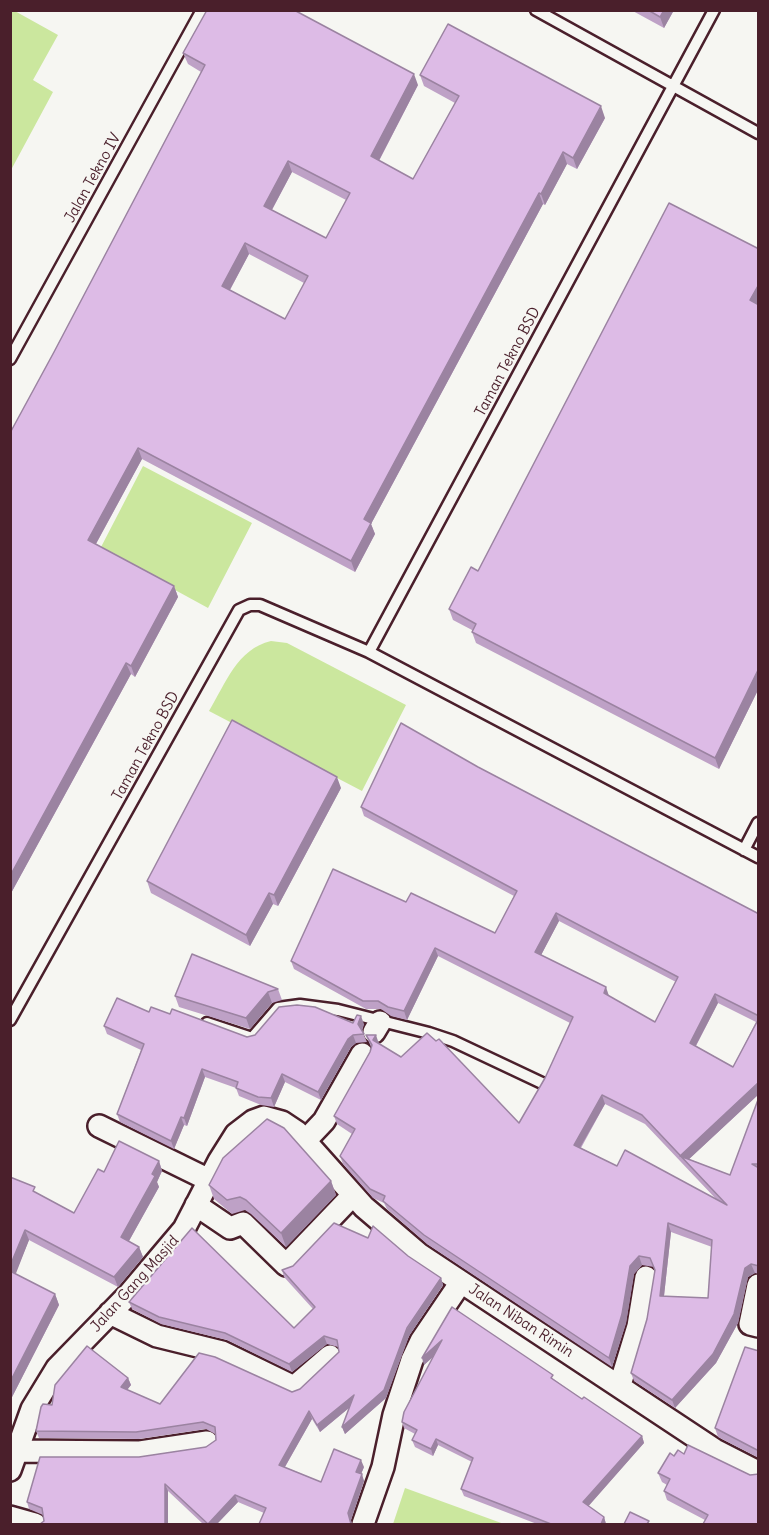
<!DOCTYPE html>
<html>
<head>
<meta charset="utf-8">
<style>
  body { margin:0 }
  #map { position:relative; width:769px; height:1535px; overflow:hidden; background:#f6f6f2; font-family:Delius,sans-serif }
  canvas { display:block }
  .frame { position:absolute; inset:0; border:12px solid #4a1f2b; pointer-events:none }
</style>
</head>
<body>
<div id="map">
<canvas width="769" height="1535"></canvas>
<div class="frame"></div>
</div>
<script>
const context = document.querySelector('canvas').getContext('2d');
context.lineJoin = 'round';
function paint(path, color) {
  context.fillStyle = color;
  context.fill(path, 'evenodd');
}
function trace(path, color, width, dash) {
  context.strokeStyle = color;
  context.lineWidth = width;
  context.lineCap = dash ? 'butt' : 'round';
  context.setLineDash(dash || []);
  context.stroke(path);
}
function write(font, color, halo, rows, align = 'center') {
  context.font = font + ' Delius,sans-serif';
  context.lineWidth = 4.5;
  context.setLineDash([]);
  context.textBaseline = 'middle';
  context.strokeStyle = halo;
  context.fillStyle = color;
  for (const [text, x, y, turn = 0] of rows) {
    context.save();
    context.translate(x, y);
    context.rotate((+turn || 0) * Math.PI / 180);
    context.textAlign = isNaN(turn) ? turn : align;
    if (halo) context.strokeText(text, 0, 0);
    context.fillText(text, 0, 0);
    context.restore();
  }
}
const green = new Path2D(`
  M13,10l45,25 -25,45 20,12 -42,78 -1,-159z
  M143,466l109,57 -44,85 -108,-59z
  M271,641l16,2 119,62 -44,86 -153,-80c17,-28 28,-62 62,-70z
  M405,1488l99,36h-111z`);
const lane = new Path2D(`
  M536,10l222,123
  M10,359l192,-349
  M369,652l345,-642
  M744,850l14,-27
  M10,1020l229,-410 11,-5h10l109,47 389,205
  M207,1023l45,15 26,-30 22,-3 38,5 91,23 24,8 89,42`);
const street = new Path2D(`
  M374,1032l6,-10
  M99,1126l110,54
  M305,1141l19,-20 38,-67
  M196,1205l34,23 13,-5 43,42 67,-70
  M758,1285l-8,39 8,2
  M110,1313l47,23 65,16 72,35 36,-31
  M620,1385l18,-59 8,-49
  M17,1451l123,1 67,-10
  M10,1470l22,-61 25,-41 72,-74 55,-65 35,-68 17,-27 17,-13 11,-4 18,5 15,10 67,75 55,47 296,196 43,22
  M10,1517l25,7
  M363,1524l20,-57 11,-52 18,-55 9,-19 40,-59`);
const wall = new Path2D(`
  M631,10h43l-10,18z
  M183,53l235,32 -39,76 34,18 42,-76 -31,-17 -4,-11 185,43 -28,51 -10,-5 -22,41 -2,-1 -172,320 4,10 -20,38 -213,-113 -46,85 78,42 4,11 -43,80 -4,-3 -121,221 44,-543 147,-280 -13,-8zM292,172l54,28 -20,38 -54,-28zM249,254l55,29 -19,36 -55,-29z
  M759,249v54l-1,1 1,1v383l-40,81 -243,-126 -4,-11v-2l-19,-10 -4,-11 29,-38z
  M478,767l281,147v180l-70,65 41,16 29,-78v177l-4,-1 -7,4 -10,46 -22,40 -41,45 -41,-27 -3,-8 16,-54 8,-48 -1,-4 -12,-2 -8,9 -8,49 -14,44 -185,-123 -40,-35 -3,-6 -11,-5 -30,-34 -3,-8 12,-22 -15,-10 -3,-8 36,-64 1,-5 -5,-12 35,22 118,66 26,-45 25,-55 -132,-67 -31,64 -16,-4 -10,-7h-15l-72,-40 -3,-8 115,-59 89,31 19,-37 -150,-80 -3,-9zM559,921l117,61 -21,40 -46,-26 -68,-41zM718,1003l38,19 -23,45 -37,-21zM605,1104l40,20 71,75 -99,-33 -36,-18zM671,1232l41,15 -4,51 -44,-2z
  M341,788l-63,118 -5,-2 -23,42 -99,-53 -4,-12z
  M278,989l4,11 -10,3 -22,26 -71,-22 -4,-11z
  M149,1012l21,2 77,23 106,-14 11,1 -2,7 5,11 -11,1 -5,4 -30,53 -36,-18 -11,25 -13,-2 -22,-9 -3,-8 -31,-11 -18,49 -3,-1 -10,24 -54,-27 -3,-8 24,-64 -34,-16 -3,-8z
  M159,1161l3,10 -5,11 2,5 -30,54 10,6 4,10 -25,30 -89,-47 -14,34 40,20 4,11 -49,96v-224l27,16 37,20 30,-41z
  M331,1181l5,14 -50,52 -35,-33 -6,-4 -13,4 -18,-15 -5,-14z
  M408,1256l33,22 2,7 -34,51 -23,62 -41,36 -3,-7 7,-19 -29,24 -8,-13 -27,48 36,15 43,-15 -3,7 3,7 -13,39 1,4h-93l5,-11 -26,-11 -21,22h-14l-35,-33 -124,30 -1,-6 -14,-6 -2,-7 112,-45 67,-10 10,-7 -1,-6 -9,-5 -67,10 -100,-1 -3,-7 16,-26 76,-27 3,7 -4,5 33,14 132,-12 8,-3 39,-37 -1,-5 -11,-3 -35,28 -65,-32 -66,-16 -29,-15 -3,-7 165,26 19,-19 -29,-32 -2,-7z
  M452,1307l130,92 60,37 2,7 -56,63 16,11 2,7h-69l-73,-28 -3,-7 11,-27 -34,-17 -5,11 -18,-9 -3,-7 3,-6 -11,-6 -2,-6 31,-65 -9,8z
  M759,1351v107l-41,-21 -3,-9z
  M684,1454l66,21 -45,45 -38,-20 -3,-9 3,-6 -5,-3 -4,-9 16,-17z`);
const shadedWall = new Path2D(`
  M664,10h10l-10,18 -4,-11z
  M414,74l4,11 -43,83 -4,-12z
  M601,106l4,12 -28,51 -4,-11z
  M563,152l4,12 -22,41 -4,-11z
  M288,161l4,11 -24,45 -4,-11z
  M539,193l4,11 -172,320 4,10 -20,38 -4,-11 13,-42z
  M245,243l4,11 -23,43 -4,-11z
  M759,284v19l-5,8 -4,-11z
  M138,448l4,11 -50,92 -4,-11z
  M174,586l4,11 -43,80 -4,-11z
  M126,663l5,11 -121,221v-19z
  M759,668v20l-40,81 -4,-11z
  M337,777l4,11 -63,118 -4,-11z
  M269,893l4,11 -23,42 -4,-11z
  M556,913l3,8 -21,40 -3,-9z
  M435,948l3,8 -31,64 -3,-9z
  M606,987l3,9 -5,-3z
  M268,992l4,11 -22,26 -4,-11z
  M715,994l3,9 -25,48 -3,-8z
  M361,1016l3,8 -3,8 -3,-8z
  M353,1035l3,8 -5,4 -30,53 -3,-8 30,-53z
  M376,1035l3,9 -6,-4z
  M202,1069l3,8 -18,49 -3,-8z
  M282,1074l3,8 -11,25 -3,-9z
  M759,1082v12l-73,68 -6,-6z
  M602,1095l3,9 -28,49 -3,-8z
  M181,1117l3,8 -10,24 -3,-8z
  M159,1161l3,10 -5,11 2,5 -34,61 -4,-11z
  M331,1181l5,14 -50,52 -5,-14z
  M668,1223l3,9 -8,73 -3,-9z
  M25,1230l4,10 -16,41 -3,-6v-9z
  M139,1247l4,10 -25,30 -4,-10z
  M639,1256l3,9 -8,9 -8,49 -14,44 -3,-9 21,-92z
  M751,1264l4,9 -7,4 -10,46 -22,40 -41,45 -3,-8 73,-132z
  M441,1278l2,7 -34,51 -23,62 -41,36 -3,-7z
  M55,1294l4,11 -49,96v-19z
  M324,1336l3,8 -35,28 -3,-8z
  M442,1340l2,7 -20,18 -2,-7z
  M128,1378l3,7 -8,10 -2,-8z
  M354,1395l2,7 -36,30 -3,-7z
  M309,1411l3,8 -30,53 -3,-7z
  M642,1436l2,7 -58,66 -3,-7z
  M436,1439l2,6 -5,11 -2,-7z
  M361,1460l3,7 -5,12 -3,-7z
  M362,1474l2,7 -13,39v4l-3,-11z
  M165,1484l3,7v33h-3z
  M235,1495l3,7 -21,22h-9z
  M604,1517l2,7h-5z`);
const building = new Path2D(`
  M207,10h87l120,64 -43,82 42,23 46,-83 -39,-21 28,-51 153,82 -28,52 -10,-6 -22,42 -2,-1 -175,326 7,4 -20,38 -213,-113 -50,92 86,46 -43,80 -5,-3 -116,213v-443l44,-81 151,-287 -22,-12zM288,161l62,32 -24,45 -62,-32zM245,243l63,33 -23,43 -63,-33z
  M648,10h16l-4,7z
  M669,203l90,46v35l-9,16 9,5v363l-44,90 -243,-126 4,-8 -27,-15 22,-42 7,4z
  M232,720l105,57 -63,118 -5,-2 -23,42 -99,-54z
  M401,723l77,44 281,147v102l-44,-22 -25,49 43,24 26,-49v64l-79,74 50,19 29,-78v67h-7l7,4v98l-8,-2 -6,4 -11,46 -21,40 -41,46 -41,-27 16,-54 8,-49 -5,-12 -11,-2 -9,10 -8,48 -13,44 -185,-123 -41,-34 2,-5 -15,-7 -30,-33 15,-27 -21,-13 36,-64 2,-7 -6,-10h10l-3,5 28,17 26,-24 9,8 3,-2 80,84 26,-45 28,-61 -138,-69 -31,63 -16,-4 -10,-6h-15l-72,-40 42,-92 73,33 5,-9 84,40 22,-42 -156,-84zM556,913l122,64 -23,45 -51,-29 2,-6 -71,-35zM602,1095l40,20 85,90 -102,-55 -8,16 -43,-21zM668,1223l44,17 -4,58 -48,-2z
  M192,954l86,35 -10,3 -22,26 -71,-22z
  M117,998l32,14 2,-5 19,7 2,-5 75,28 8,-2 24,-28 18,-2 18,2 38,16 4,-8 4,1 -3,8 6,10 -11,1 -5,4 -30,53 -36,-18 -11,24 -13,-1 -22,-9 2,-6 -36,-13 -18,49 -3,-1 -10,24 -54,-27 27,-70 -40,-18z
  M267,1119l17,9 47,53 -50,52 -35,-33 -6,-3 -13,3 -18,-15 14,-27z
  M119,1141l40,20 -7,13 3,2 -34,61 18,10 -25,30 -89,-47 -15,36v-89l25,10 -2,4 41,22 24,-44 6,3z
  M334,1223l34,15 5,-12 35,30 33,22 -34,50 -23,62 -42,37 12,-32 -37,30 -8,-14 -30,54 42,17 13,-33 27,11 -5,12 6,2 -14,39 3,11h-92l7,-16 -31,-13 -27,29 -43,-40v40h-125l4,-3 -2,-13 -15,-6 13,-45h99l67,-10 10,-7 -1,-13 -12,-5 -67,10 -100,-1 5,-24 2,-3 9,1 3,-20 32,-39 41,32 -7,9 39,17 39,-51 16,4 77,35 8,-3 39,-37 -2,-12 -13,-4 -35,28 -64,-31 -66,-16 -30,-15 63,-74 102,100 21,-21 -33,-37 11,-4z
  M10,1271l45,23 -45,88z
  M452,1307l101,68 -2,3 31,21 2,-2 58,39 -59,66 21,15 -3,7h-50l-90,-35 12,-31 -37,-19 -5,10 -19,-9 5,-10 -15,-8 2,-10 38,-72 -20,18z
  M745,1347l14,4v100l-44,-23z
  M688,1445l62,30 9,-1v50h-56l5,-9 -44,-24 6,-12 -12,-6 12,-20 4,3 4,-6 6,4z
  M630,1512l19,9 -2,3h-23z`);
const streetNames = [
  ["Jalan Tekno IV",93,178,-61],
  ["Taman Tekno BSD",508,362,-62],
  ["Taman Tekno BSD",146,746,-61],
  ["Jalan Gang Masjid",135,1284,-48],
  ["Jalan Niban Rimin",521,1321,33]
];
paint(green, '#cbe79e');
trace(lane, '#4a1f2b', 15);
trace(street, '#4a1f2b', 26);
trace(lane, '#f6f6f2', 10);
trace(street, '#f6f6f2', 21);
paint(wall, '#bea1c6');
paint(shadedWall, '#9b83a1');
paint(building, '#ddbbe6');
trace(building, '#9b83a1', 1.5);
write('15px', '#4a1f2b', '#f6f6f2', streetNames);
</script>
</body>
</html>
